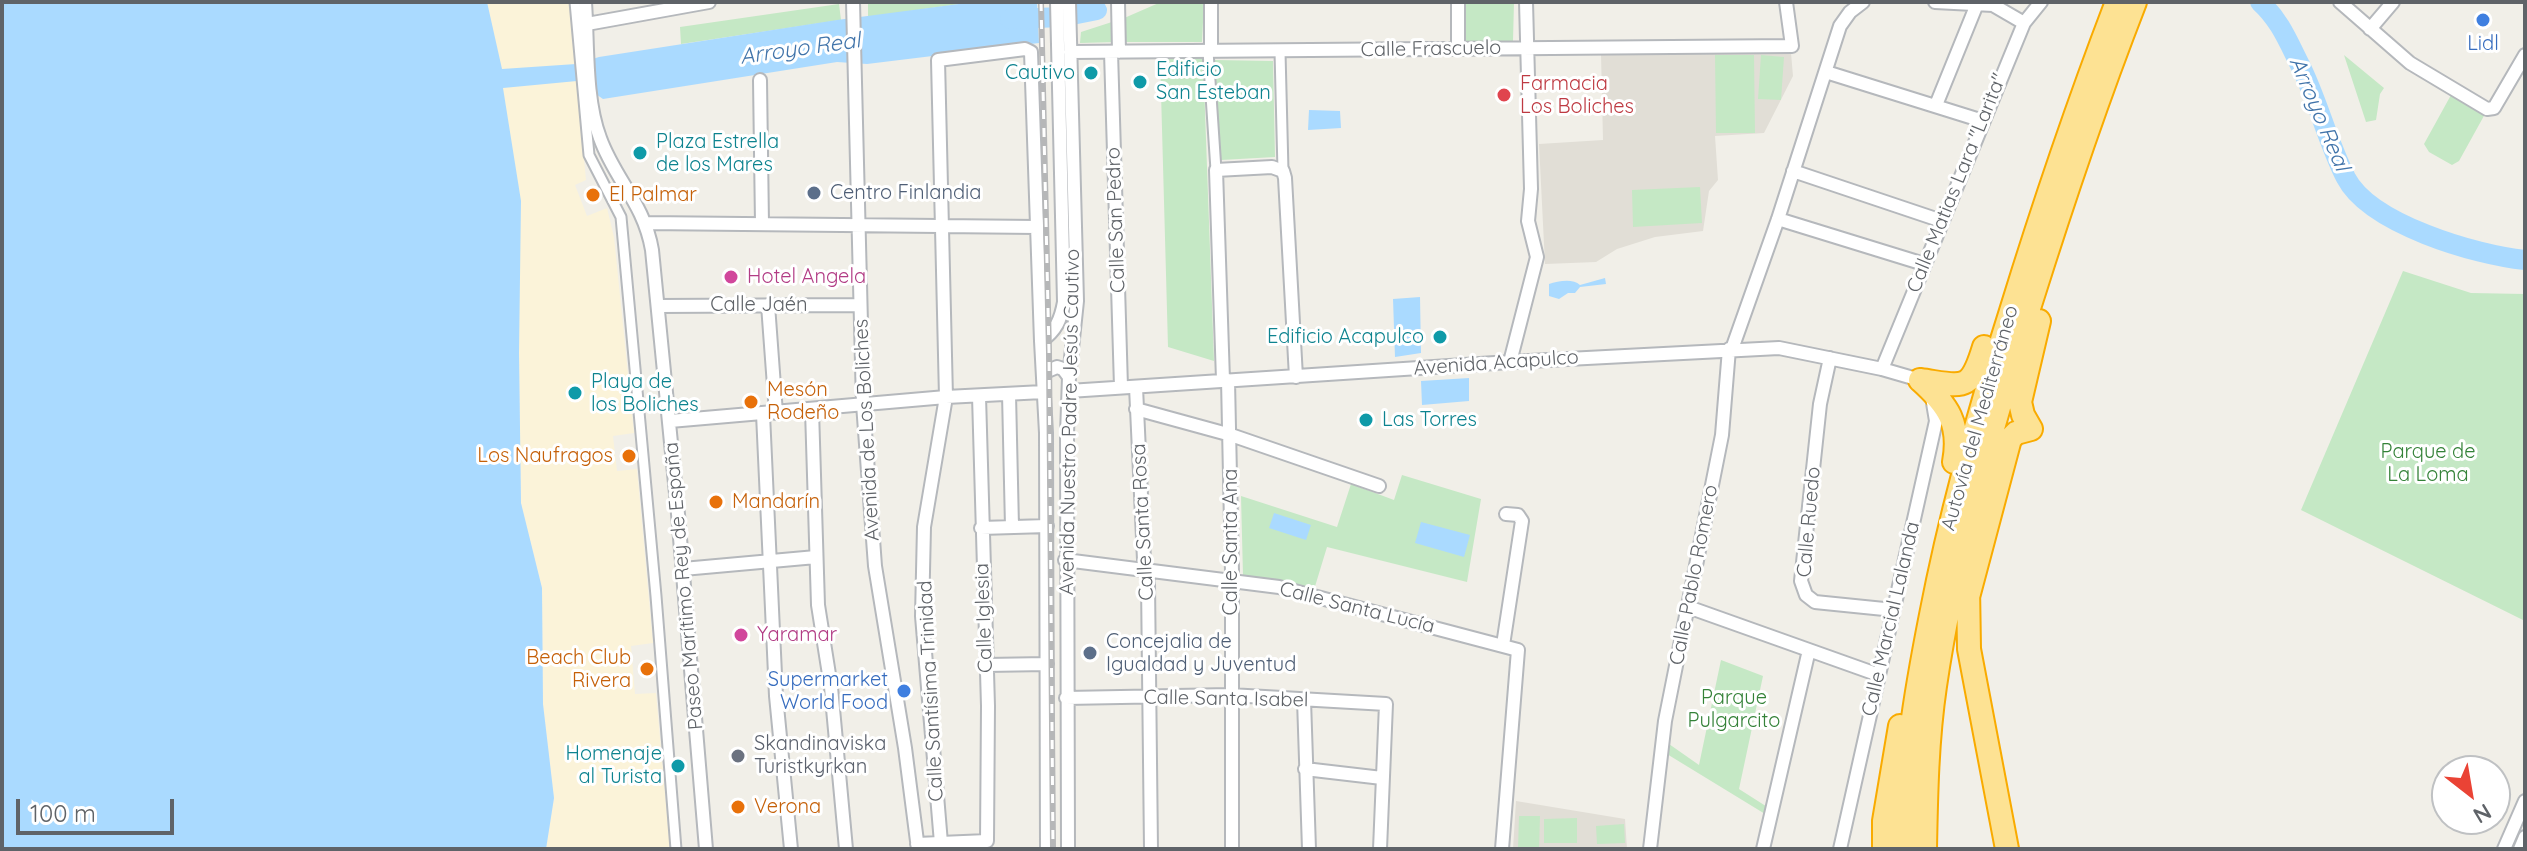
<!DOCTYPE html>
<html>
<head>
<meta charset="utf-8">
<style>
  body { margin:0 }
  #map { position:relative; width:2527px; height:851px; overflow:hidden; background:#f1efe8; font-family:Quicksand,sans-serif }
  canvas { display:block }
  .frame { position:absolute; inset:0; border:4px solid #5f6368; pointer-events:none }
  .north { position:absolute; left:2431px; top:755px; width:80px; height:80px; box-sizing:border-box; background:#fff; border:2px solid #bfc1c3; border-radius:50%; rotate:149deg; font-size:22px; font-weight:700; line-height:32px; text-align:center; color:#5f6368 }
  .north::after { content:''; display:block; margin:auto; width:28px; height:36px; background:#ea4335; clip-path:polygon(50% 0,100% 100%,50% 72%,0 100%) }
  .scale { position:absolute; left:16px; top:799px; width:158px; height:36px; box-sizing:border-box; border:4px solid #5f6368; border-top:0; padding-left:10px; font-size:24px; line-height:28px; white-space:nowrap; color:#5f6368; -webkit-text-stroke:6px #fff; paint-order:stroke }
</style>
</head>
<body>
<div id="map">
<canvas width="2527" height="851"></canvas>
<div class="frame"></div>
<div class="north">N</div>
<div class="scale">100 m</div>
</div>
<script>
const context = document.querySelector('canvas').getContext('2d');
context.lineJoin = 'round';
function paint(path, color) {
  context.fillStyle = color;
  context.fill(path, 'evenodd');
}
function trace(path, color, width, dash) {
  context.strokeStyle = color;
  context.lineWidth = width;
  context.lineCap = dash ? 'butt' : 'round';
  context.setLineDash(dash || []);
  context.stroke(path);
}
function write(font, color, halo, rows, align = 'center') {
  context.font = font + ' Quicksand,sans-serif';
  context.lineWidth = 6;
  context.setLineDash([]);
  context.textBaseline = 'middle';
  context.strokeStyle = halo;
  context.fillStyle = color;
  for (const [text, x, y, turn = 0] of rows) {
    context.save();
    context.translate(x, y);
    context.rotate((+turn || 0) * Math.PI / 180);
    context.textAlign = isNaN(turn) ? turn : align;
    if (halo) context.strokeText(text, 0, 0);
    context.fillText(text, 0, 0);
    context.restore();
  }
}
const education = new Path2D(`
  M1791,53l2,23 -29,57 -49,3 3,44 -9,11 -6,40 -48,6 -38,12 -21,13 -51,2 -6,-120 64,-4 -2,-86z
  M1516,801l109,18 2,30h-114z`);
const green = new Path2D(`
  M868,2h106l-106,15z
  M1161,2h43l-2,40h-80v-23z
  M1466,2h48l-1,39 -47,1z
  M839,4l2,16 -160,24 -1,-17z
  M1115,21l1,21 -36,1 1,-11z
  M1715,55h39l1,78h-39z
  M1761,55l23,2 -3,43 -23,-1z
  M2344,55l40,33 -4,6 -4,26 -10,2z
  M1160,56h43l11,305 -46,-14z
  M1214,60l59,1 2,96 -54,3z
  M2451,95l34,19 -26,47 -7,4 -23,-13 -5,-8z
  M1700,187l2,36 -69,4 -1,-37z
  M2403,271l68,22 54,1v327l-224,-111z
  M1402,475l79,24 -14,83 -140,-35 -14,46 -37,-13 -33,-4 -2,-80 96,31 14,-43 43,16z
  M1721,660l42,16 -24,113 33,21 -2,7 -108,-66 1,-8 6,1 30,21z
  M1519,816h21l-1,33h-21z
  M1577,818v25h-33v-24z
  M1624,824l1,19 -28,1 -1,-18z`);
const sand = new Path2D(`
  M487,2h82l17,178 -11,5 12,31 20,-8 7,29 20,196 -21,3 4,35 20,-2 16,174 -22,3 4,48 21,-1 14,156h-124l8,-51 -11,-94 -1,-116 -21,-85 -2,-150 -18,-284z`);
const water = new Path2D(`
  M2,2h485l15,67 74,-5 23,-7 238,-37 137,-18h63l2,41 -172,21 -30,-2 -234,37 -26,-18 -74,7 18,113 -2,152 2,150 21,85 1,116 11,94 -8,51h-544z
  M1309,110l31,1 1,17 -33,2z
  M1605,278l1,6 -26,3 -5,6h-7l-9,6 -10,-3v-12c9,-3 24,-6 31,1z
  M1420,297l1,56 -26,4 -2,-58z
  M1469,378v23l-47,4 -1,-24z
  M1274,513l37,12 -5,15 -37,-12z
  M1421,522l49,13 -6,22 -49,-14z`);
const river = new Path2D(`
  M2260,2c19,17 28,39 39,61 19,37 28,78 47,115 24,46 129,77 179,82
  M1010,19l52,-2 35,-7`);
const pedestrian = new Path2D(`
  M575,2l14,153 32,62 35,379 20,253
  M1208,51l8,119
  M1280,52l3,119`);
const minor = new Path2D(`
  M585,2c3,42 0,97 15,136 15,42 44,65 52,112l26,264 28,335
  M853,2l10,402 12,162 30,182 13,101
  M1118,2l1,50
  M1211,2v49
  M1458,2v47
  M1935,2l58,3 31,18
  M2340,2l70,61 77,46 7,-1 31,-53
  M587,24l122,-22
  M2370,29l23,-27
  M1070,52l722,-6 -6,-44
  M1111,52l10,335
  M1826,72l157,49
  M760,80l2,144
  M1936,105l41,-101
  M1793,171l149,50
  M1778,219l146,45
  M646,223l391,4
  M768,305l8,108
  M658,306l202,-1
  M1732,349l46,-130 62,-193 10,-14 13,-10
  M1830,358l-10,46 -19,177 5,14 9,7 79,8
  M1510,362l27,-105 -9,-36 3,-32 -5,-187
  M1882,369l142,-346 17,-21
  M1043,373l14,-6 6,2 6,8
  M1223,380l-7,-210 56,-3 11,4 2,7 11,199
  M1228,380l4,192v277
  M1136,387l8,173 4,23 3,266
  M1069,391l441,-29 269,-14 103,21 38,11
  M1009,394l3,133
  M1136,409l95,26 148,51
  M812,410l6,195 13,82 15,162
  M763,414l13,282 15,153
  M670,421l276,-24 97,-5
  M981,528l66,-2
  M1065,560l214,27 239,63 -16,199
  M683,569l133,-12
  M1688,607l191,68
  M1503,645l19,-124 -4,-6 -12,-1
  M986,665l61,-1
  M1066,698l164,-3 156,9 -6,145
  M1304,700l5,149
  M1305,769l77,9
  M941,843l-19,-227 2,-89 22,-130 -8,-337 87,-11 6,3 10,289
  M917,844l70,-3 1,-135 -9,-310
  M1047,849l-1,-416 -5,-92c15,-10 20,-22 23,-39l-7,-300
  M1068,849l-1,-415 2,-57 8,-76 -8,-299
  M1650,849l15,-128 57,-286 7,-86
  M1763,849l46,-199
  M1840,849l96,-428 -4,-24
  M2504,849l21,-48
  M2520,849l5,-12`);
const motorway = new Path2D(`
  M1920,380c44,6 50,13 64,-33
  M1920,380c28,25 41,44 34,82
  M1968,586l1,63 38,200
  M1967,601l43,-162 6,-6 15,-4 -8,-14 -3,-13 19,-81
  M1884,849v-28l16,-95
  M1905,849c-3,-78 11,-158 26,-234 20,-104 48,-204 80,-304 32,-104 67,-207 106,-309
  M1925,849c1,-54 2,-109 10,-163 19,-130 56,-256 95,-381 32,-102 66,-203 105,-303`);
const rail = new Path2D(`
  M1041,2l8,350 4,497`);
const markers = [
  [2483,20,8,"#3f7fe0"],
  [1091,73,8,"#0f9aa8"],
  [1140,82,8,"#0f9aa8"],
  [1504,95,8,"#e0444e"],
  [640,153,8,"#0f9aa8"],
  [814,193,8,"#5c6f8a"],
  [593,195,8,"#e8710a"],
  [731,277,8,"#d1479c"],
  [1440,337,8,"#0f9aa8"],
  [575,393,8,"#0f9aa8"],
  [751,402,8,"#e8710a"],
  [1366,420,8,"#0f9aa8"],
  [629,456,8,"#e8710a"],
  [716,502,8,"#e8710a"],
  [741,635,8,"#d1479c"],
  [1090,653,8,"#5c6f8a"],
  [647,669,8,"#e8710a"],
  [904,691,8,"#3f7fe0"],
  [738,756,8,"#6b7280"],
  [678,766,8,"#0f9aa8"],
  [738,807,8,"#e8710a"]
];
const shopNames = [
  ["Lidl",2483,44],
  ["Supermarket",888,680,"right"],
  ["World Food",888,703,"right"]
];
const streetNames = [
  ["Calle Frascuelo",1431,49,-1],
  ["Calle Matias Lara \"Larita\"",1957,183,-68],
  ["Calle San Pedro",1116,220,-92],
  ["Calle Jaén",759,305],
  ["Avenida Acapulco",1496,363,-4],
  ["Autovía del Mediterráneo",1980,418,-74],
  ["Avenida Nuestro Padre Jesús Cautivo",1070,422,-89],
  ["Avenida de Los Boliches",867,430,-93],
  ["Calle Santa Rosa",1143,522,-93],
  ["Calle Ruedo",1809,522,-85],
  ["Calle Santa Ana",1231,542,-90],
  ["Calle Pablo Romero",1694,575,-79],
  ["Paseo Marítimo Rey de España",684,586,-95],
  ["Calle Santa Lucía",1357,608,14],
  ["Calle Iglesia",984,618,-92],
  ["Calle Marcial Lalanda",1891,619,-77],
  ["Calle Santísima Trinidad",931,691,-93],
  ["Calle Santa Isabel",1226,699,1]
];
const cultureNames = [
  ["Edificio",1156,70],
  ["San Esteban",1156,93],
  ["Cautivo",1075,73,"right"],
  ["Plaza Estrella",656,142],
  ["de los Mares",656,165],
  ["Edificio Acapulco",1424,337,"right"],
  ["Playa de",591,382],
  ["los Boliches",591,405],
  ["Las Torres",1382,420],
  ["Homenaje",662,754,"right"],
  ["al Turista",662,777,"right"]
];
const healthNames = [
  ["Farmacia",1520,84],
  ["Los Boliches",1520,107]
];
const serviceNames = [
  ["Centro Finlandia",830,193],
  ["Concejalia de",1106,642],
  ["Igualdad y Juventud",1106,665]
];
const foodNames = [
  ["El Palmar",609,195],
  ["Mesón",767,390],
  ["Rodeño",767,413],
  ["Los Naufragos",613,456,"right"],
  ["Mandarín",732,502],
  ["Beach Club",631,658,"right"],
  ["Rivera",631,681,"right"],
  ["Verona",754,807]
];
const hotelNames = [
  ["Hotel Angela",747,277],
  ["Yaramar",757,635]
];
const parkNames = [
  ["Parque de",2428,452],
  ["La Loma",2428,475],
  ["Parque",1734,698],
  ["Pulgarcito",1734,721]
];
const worshipNames = [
  ["Skandinaviska",754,744],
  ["Turistkyrkan",754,767]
];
const waterNames = [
  ["Arroyo Real",800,49,-8],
  ["Arroyo Real",2319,114,67]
];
paint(education, '#e1ded6');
paint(green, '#c5e8c5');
paint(sand, '#fbf3d9');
paint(water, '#aadaff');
trace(river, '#aadaff', 20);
trace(pedestrian, '#b5b8bc', 13);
trace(minor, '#b5b8bc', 16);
trace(motorway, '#f9ab00', 26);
trace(pedestrian, '#fff', 9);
trace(minor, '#fff', 12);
trace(motorway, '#fde293', 22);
trace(rail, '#b6b7b8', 6);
trace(rail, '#fff', 3, [9]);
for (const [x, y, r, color] of markers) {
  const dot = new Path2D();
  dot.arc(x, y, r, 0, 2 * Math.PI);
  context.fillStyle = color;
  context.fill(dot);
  trace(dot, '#fff', 3);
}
write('20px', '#366cbe', '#fff', shopNames);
write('20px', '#5f6368', '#fff', streetNames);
write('20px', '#0d838f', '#fff', cultureNames, 'left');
write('20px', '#be3a42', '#fff', healthNames, 'left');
write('20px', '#4e5e75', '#fff', serviceNames, 'left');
write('20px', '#c56008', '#fff', foodNames, 'left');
write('20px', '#b23c85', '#fff', hotelNames, 'left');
write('20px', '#348238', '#fff', parkNames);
write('20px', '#5b616d', '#fff', worshipNames, 'left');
write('italic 22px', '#4174aa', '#fff', waterNames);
</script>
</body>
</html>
